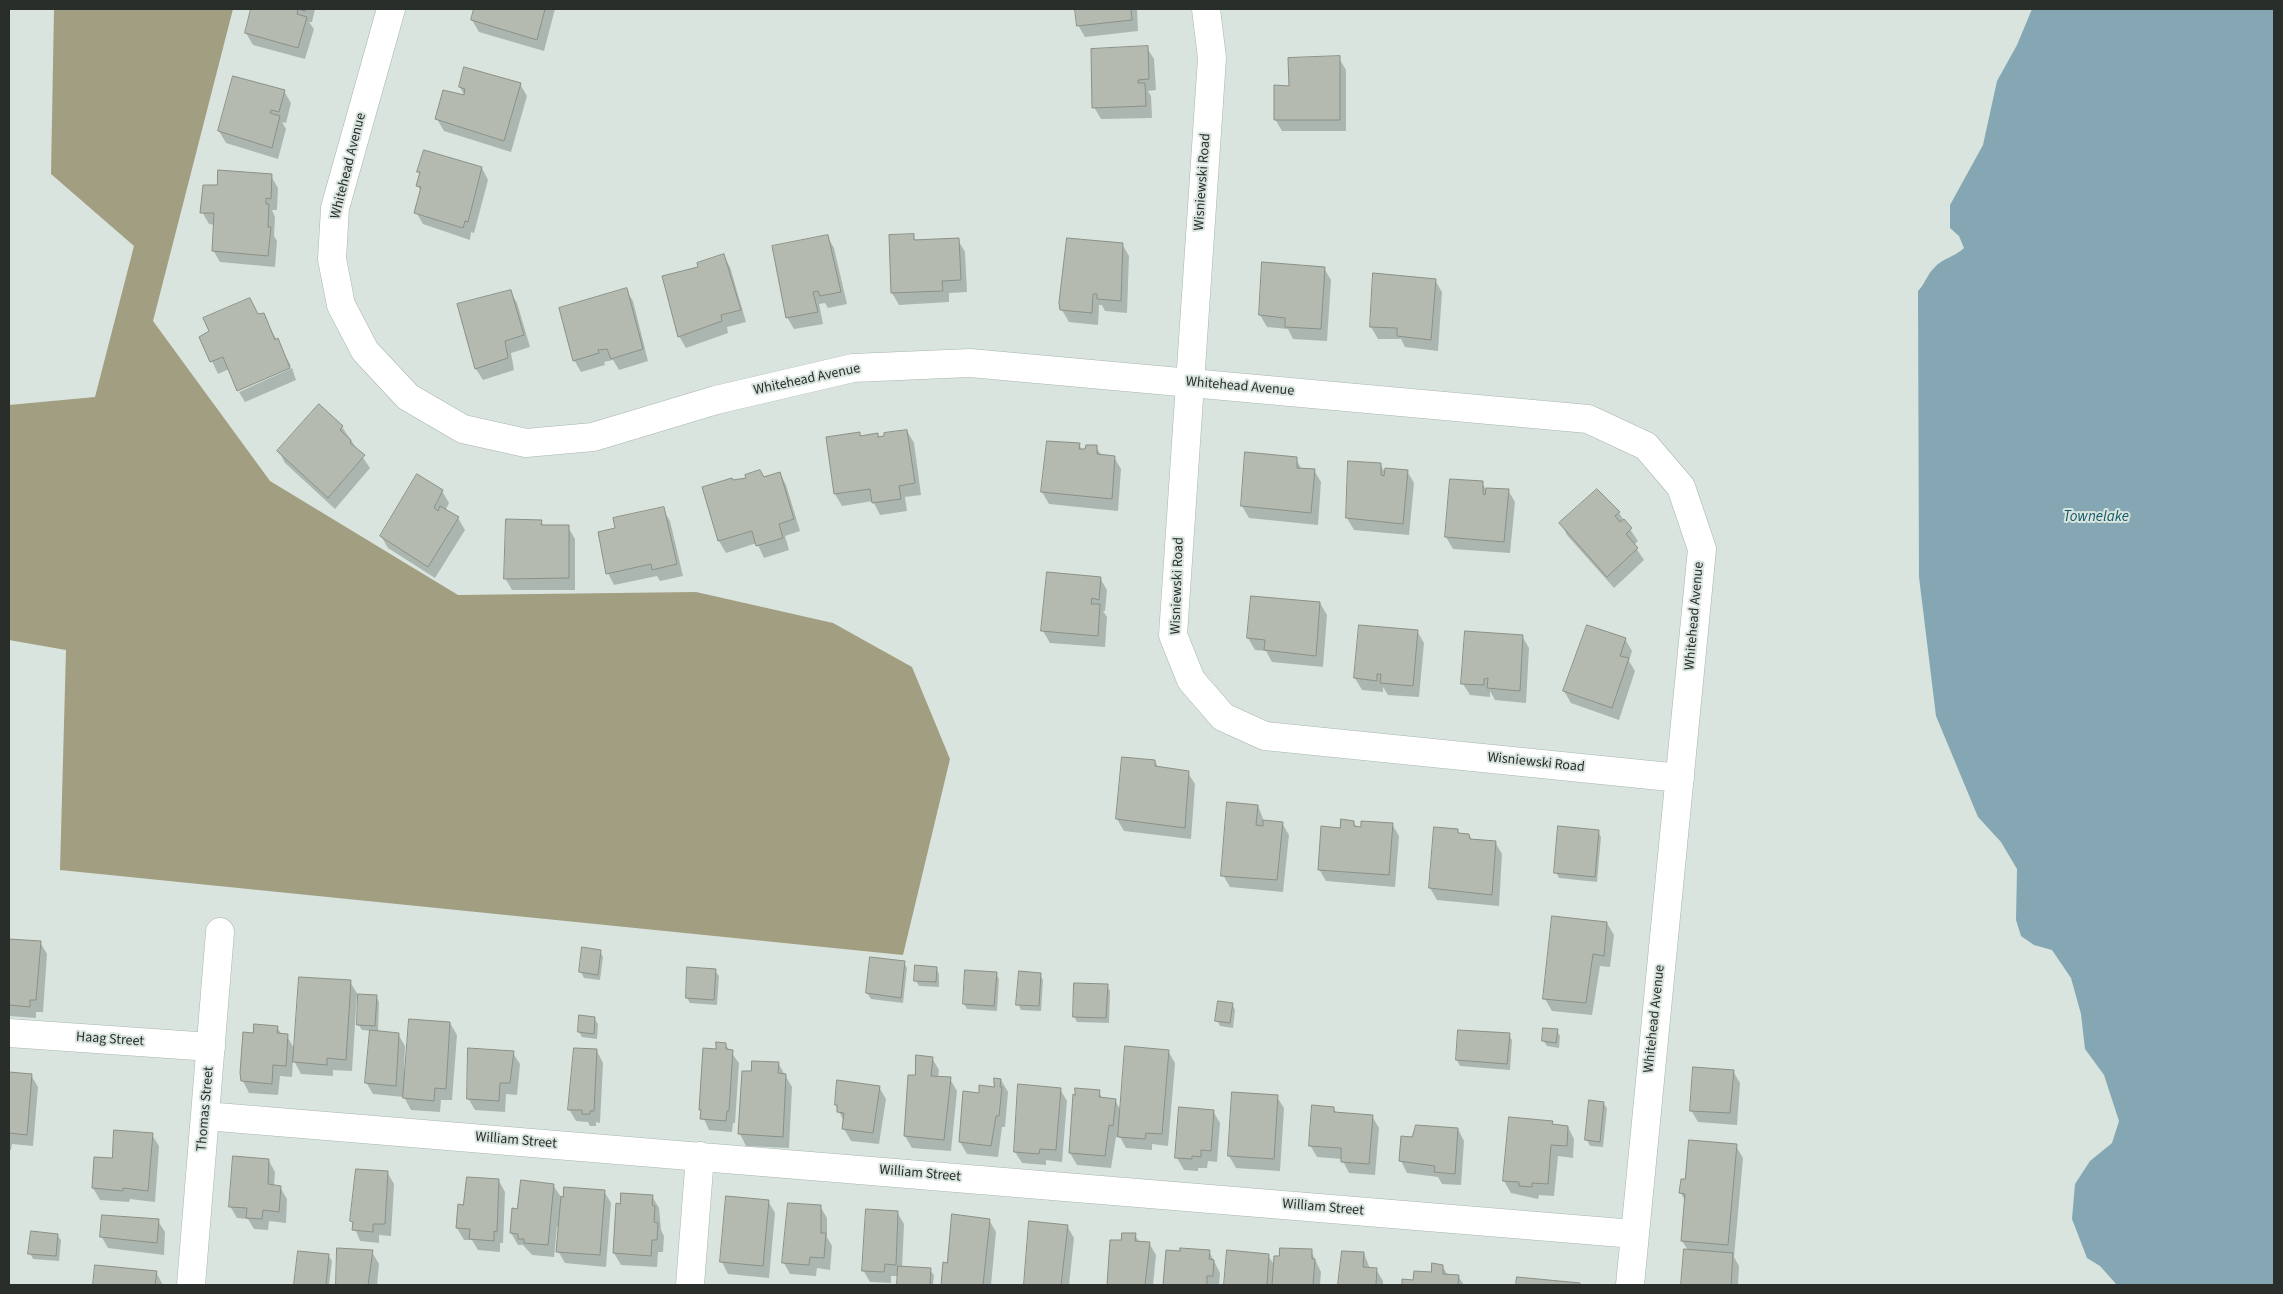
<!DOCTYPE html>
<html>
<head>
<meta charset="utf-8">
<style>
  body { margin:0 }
  #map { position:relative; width:2283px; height:1294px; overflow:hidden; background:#d8e4dd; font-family:"Source Sans 3",sans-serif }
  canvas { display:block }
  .frame { position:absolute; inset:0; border:10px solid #292e2b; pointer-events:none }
</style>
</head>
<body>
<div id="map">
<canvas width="2283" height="1294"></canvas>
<div class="frame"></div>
</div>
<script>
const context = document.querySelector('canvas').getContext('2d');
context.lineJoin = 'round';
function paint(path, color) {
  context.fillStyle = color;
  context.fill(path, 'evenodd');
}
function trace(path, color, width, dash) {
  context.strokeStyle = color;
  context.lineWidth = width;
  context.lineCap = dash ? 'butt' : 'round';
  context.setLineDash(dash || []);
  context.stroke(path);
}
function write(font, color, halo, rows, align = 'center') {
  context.font = font + ' "Source Sans 3",sans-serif';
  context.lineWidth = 4;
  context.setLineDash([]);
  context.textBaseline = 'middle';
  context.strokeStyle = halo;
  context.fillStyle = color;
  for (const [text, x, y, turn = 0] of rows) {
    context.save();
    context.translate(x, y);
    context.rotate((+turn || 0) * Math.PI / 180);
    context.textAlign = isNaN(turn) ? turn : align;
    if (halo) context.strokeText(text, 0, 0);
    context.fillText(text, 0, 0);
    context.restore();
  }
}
const forest = new Path2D(`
  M54,9h179l-80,312 117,160 188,114 238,-3 137,31 79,44 38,92 -47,196 -843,-85 6,-220 -57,-10v-235l86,-8 39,-151 -83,-72z`);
const water = new Path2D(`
  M2032,9h242v1276h-157l-17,-19 -13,-8 -15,-39 3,-35 15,-23 22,-18 7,-22 -15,-46 -19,-26 -4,-35 -10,-36 -19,-28 -18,-5 -13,-9 -5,-16 1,-51 -16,-27 -23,-25 -42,-101 -17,-139 -1,-286c7,-7 10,-18 16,-23 8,-10 21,-11 30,-20l-5,-12 -9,-8v-23l33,-60 14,-64 20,-36z`);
const shadow = new Path2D(`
  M252,9h63l-3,13h-3l5,7 -9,30 -52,-14 -7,-12z
  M475,9h80l-11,42 -65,-19 -7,-12z
  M1076,9h61l1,22 -53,6 -7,-12z
  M1147,48l7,11 2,31 -8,1 3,5 1,22 -51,1 -7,-12z
  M1339,58l7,12v61h-64l-7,-12 15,-32z
  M520,84l7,12 -16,56 -67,-21 -7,-12 28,-22 -5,-10z
  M284,91l7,12 -5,20 -4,-1 4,7 -8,30 -52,-16 -7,-12z
  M482,168l6,12 -14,53 -3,-1 -1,8 -47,-16 -7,-12 5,-20 -3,-6 2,-11 -2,-3z
  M271,176l7,12 -1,22h-5l3,7 -1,19 3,5 -2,26 -55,-5 -7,-12 2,-25 -6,-1 -7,-12 16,-26z
  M827,236l7,12 13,56 -19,4 -3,-5 -6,1 4,20 -29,5 -7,-12z
  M913,236l3,5 42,-1 7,12 2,40 -18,1v9l-50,3 -7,-12z
  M1122,244l7,12 -2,57 -22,-2 -3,-6h-3l-1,20 -29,-3 -7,-12z
  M724,256l6,11 16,55 -19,5 1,6 -42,15 -7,-12 20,-69z
  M1324,268l7,12 -4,61 -34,-2 -5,-10 -21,-2 -7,-12z
  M1435,280l7,12 -4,59 -33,-4 -4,-8h-23l-7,-12z
  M626,290l7,11 15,60 -29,9 -6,-10 -9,2 1,3 -24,7 -7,-12z
  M510,291l7,12 13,44 -19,6 3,17 -31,10 -7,-11z
  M263,315l28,51 -53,23 -9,-20 -11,5 -17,-36z
  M292,368l4,12 -51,22 -6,-10z
  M342,427l28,41 -35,41 -50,-46 -6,-12z
  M907,431l7,12 7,52 -16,2 2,14 -27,4 -7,-14 -31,5 -7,-12 24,-60 2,3 17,-2 2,3z
  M1048,442l31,2 3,6 14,-3 6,9 12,1 7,12 -3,42 -69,-7 -7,-12z
  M1296,459l6,11h12l7,12 -3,43 -69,-7 -7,-12z
  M1380,464l6,10 21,-3 7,12 -5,52 -55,-5 -7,-12z
  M780,473l6,12 14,46 -15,5 4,14 -25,8 -7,-15 -31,10 -7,-12 -15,-53z
  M1482,483l5,8 21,-1 7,12 -5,51 -57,-4 -7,-12z
  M442,491l7,12 -4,8 13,7 7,12 -30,48 -47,-30 -7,-12z
  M663,509l7,12 13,55 -23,5 -3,-5 -43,9 -6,-12 8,-44z
  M1619,513l19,28 -4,4 10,15 -30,28 -47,-53 -6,-12z
  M541,521l3,6h24l7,12v51h-63l-7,-12z
  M1100,578l7,12 -2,21h-2l4,6 -2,30 -55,-4 -7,-12z
  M1320,603l7,12 -4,52 -51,-5 -6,-11 -11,-1 -7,-12z
  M1417,631l7,12 -5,54 -31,-2 -5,-8v5l-21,-2 -7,-12z
  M1522,636l7,12 -3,55 -31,-3 -5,-9v6l-20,-2 -7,-11z
  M1625,639l7,12 -3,10 6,10 -16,49 -48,-17 -7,-12z
  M1155,761l3,6 30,6 7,11 -4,55 -67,-8 -7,-12z
  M1258,806l6,15 18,2 7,12 -6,57 -53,-5 -7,-12z
  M1353,822l4,5 6,1 29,-4 7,12 -4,51 -69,-6 -7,-12 22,-40z
  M1457,831l2,3 10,1 3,5 23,2 7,12 -3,52 -62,-6 -7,-12z
  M1598,831l3,6 -4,45 -38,-4 -3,-6z
  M1607,923l7,12 -4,32 -10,-1 -8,49 -40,-4 -7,-12z
  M9,940l31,2 7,12 -4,58h-7v6l-27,-2z
  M600,951l3,6 -3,23 -16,-2 -3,-6z
  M904,963l3,5 -4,35 -32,-4 -4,-6z
  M936,968l3,6v13l-20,-1 -3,-5z
  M715,971l4,5 -2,29 -27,-2 -3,-5z
  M996,973l3,6 -2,32 -30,-2 -3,-5z
  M1040,974l3,6 -2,31 -20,-1 -3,-6z
  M350,982l7,11 -5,78 -19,-1v6l-32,-2 -8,-15 -1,18 -12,-1 -2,19 -29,-2 -6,-12 11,-47 23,-7 5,8 5,1 8,14z
  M1107,985l3,6 -1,32 -32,-1 -3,-6z
  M376,996l3,6 -1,30 20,2 7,12 -1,26 2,1 44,-50 7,12 -5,65h-11l-1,12 -29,-2 -7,-13 -31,-3 -7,-12 5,-51 -9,-1 -4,-6z
  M1232,1004l3,6 -2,18 -13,-2 -3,-6z
  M594,1018l4,6 -1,15 -15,-2 -3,-5z
  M1459,1031l50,4 3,5 -2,30 -50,-4 -3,-6z
  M1557,1031l3,5 -1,12 -12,-2 -4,-6z
  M725,1044l14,19 -4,60h-2l-1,9 -23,-2 -9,-20 17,-60z
  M469,1050l44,3 7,11 -3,31 -11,-1 -1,18 -30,-2 -7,-12z
  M597,1051l6,12 -3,60 -4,-1v4h-6l-2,-4 -12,-1 -7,-12z
  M1168,1051l7,12 -7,83 -16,-2v6l-26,-2 -6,-11h-4l-5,31 -34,-3 -7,-12 29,-61 4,7 12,1 6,11z
  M932,1058l7,12 -1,8 12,1 7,12 -6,60 -39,-3 -7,-12 11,-60z
  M778,1063l14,24 -3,61 -43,-2 -6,-12 12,-61z
  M1733,1071l7,12 -3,42 -39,-3 -7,-12z
  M9,1074l22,1 7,12 -5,59 -21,-2 -1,6h-2z
  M1001,1080l7,12 -3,35h-3l-4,30 -31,-3 -7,-12 20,-48 15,-6z
  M879,1087l7,12 -7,45 -28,-3 -7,-12v-7l-8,-17z
  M1060,1089l7,12 -5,61 -16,-2v5l-24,-2 -7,-11z
  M1277,1097l7,11 -4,63 -44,-3 -7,-12z
  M1603,1103l4,5 -4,39 -13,-1 -3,-6z
  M1333,1108l4,5 35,3 7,12 -4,47 -26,-2 -7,-14 -25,-2 -7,-12z
  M1213,1111l7,12 -3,39 -9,-1 -1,7h-9v3l-14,-1 -7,-12z
  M1552,1122l2,4 14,1 6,12 -1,19 -15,-2 -4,40 -15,-1 -1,4 -27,-6 -7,-12z
  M1458,1129l6,12 -3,44 -19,-1 -4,-7 -31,-4 -6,-12 12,-23z
  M152,1135l7,11 -4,56 -25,-3 -1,3 -29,-2 -7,-12 20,-29z
  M1736,1146l7,12 -9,99 5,9 -1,19h-55l2,-35h3l-6,-9 3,-40 -4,-8 5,-12z
  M269,1161l6,11 -1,14 6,1 7,12 -1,24 -17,-2 -1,9 -14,-1 -6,-10 -11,-1 -7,-12z
  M387,1172l7,12 -3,52 -12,-1v8l-19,-2 -8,-20z
  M499,1181l6,11 -2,51h-3v9l-22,-2 -6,-10h-8l-7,-12 7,-22z
  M553,1185l8,12 3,1 40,-7 7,12 -5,64 -41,-4 -7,-12 2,-24h-3l-3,30 -22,-2 -9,-10h-5l-7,-12 7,-22z
  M652,1196l7,12 2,22 3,6 -1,16h-5l-1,15 -36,-2 -7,-12 7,-48z
  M768,1201l7,12 -6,65 -41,-4 -6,-12z
  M820,1206l7,12v19l5,9 -2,24 -13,-2 -1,8 -26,-2 -6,-11z
  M897,1212l7,12 -2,44 28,2 4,5 -1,10h-35v-9h-7v7l-21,-1 -7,-12z
  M989,1220l7,12 -5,53h-48l1,-22 4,1z
  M158,1221l7,11 -1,23 -56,-7 -7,-12z
  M1030,1223l37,3 7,12 -5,47h-44z
  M57,1235l4,5 -2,21 -26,-2 -3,-6z
  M1135,1235l5,8h9l7,12 -3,30h-44l3,-44h10z
  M338,1249l34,3 7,12 -2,21h-40z
  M1167,1251h42l11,22 -1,12h-55z
  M1311,1251l10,21 -1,13h-95l3,-33 40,3 6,10z
  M299,1252l29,3 4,6 -3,24h-33z
  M1343,1252l21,1 6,16h6l7,12v4h-43z
  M96,1266l60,6 7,13h-69z
  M1442,1266l6,9 10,1 6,9h-61v-5l11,1z
  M1518,1278l61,6 1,1h-62z`);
const building = new Path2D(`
  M251,9h55l-1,2 -7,-2 -1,5 10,3 -9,31 -53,-15z
  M474,9h71l-8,31 -66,-20z
  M1075,9h56l1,11 -55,6z
  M1148,46l1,33 -11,1v3h7l1,23 -54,2 -1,-59z
  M1340,56v64h-66v-35l15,1 -1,-28z
  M464,67l57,16 -17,58 -69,-22 8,-29 21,5 1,-6 -6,-2z
  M233,76l52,14 -6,22 -8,-2 -1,3 10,3 -8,32 -54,-17z
  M424,150l58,17 -14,55 -3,-1 -2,7 -49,-15 7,-26 -5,-1 4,-14h-3z
  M218,170l54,4 -1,25 -5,-1v6h3l-1,23h3l-3,29 -56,-5 2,-38h-14l3,-28h14z
  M914,234v6l45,-2 2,42 -19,1 1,10 -52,2 -2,-58z
  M828,235l13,57 -21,4 -2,-5 -5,1 5,20 -32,6 -14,-72z
  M1067,238l56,5 -2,58 -24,-2v-5h-4l-1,19 -32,-3 -1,-7z
  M724,254l17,56 -20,5 1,6 -44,16 -16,-61 36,-9 -1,-4z
  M1262,262l63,5 -4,62 -36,-2v-9l-26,-3z
  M1373,273l63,6 -5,61 -34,-4v-8l-27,-1z
  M627,288l16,61 -32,10 -4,-10 -9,1 1,3 -26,8 -14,-53z
  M511,290l13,45 -19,6 3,17 -33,11 -18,-65z
  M250,298l8,16 6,-1 11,27 3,-2 12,30 -53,23 -14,-34 -13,5 -11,-25 10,-6 -6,-13z
  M319,404l24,22 -3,4 11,10 -1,3 15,12 -37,43 -51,-47z
  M907,430l8,53 -16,3 2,13 -29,4 -2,-14 -36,5 -8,-57 34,-5v4l18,-3v4l6,-1v-3z
  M1047,441l33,2 -1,6h6l1,-4h11v9l18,2 -3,43 -71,-7z
  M1245,452l52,5v11l18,1 -4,44 -70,-7z
  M1348,461l33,2v12l3,1 1,-8 23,2 -5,54 -57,-6z
  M760,470l4,7 16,-5 14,47 -15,5 4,14 -27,8 -4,-15 -34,10 -16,-54 30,-9 1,2 13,-2 -1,-3z
  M417,474l26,16 -9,18 4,3 2,-5 19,11 -31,50 -48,-31z
  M1450,479l33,2v13l2,1 1,-7 23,1 -5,53 -59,-5z
  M1597,489l23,23 -5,4 5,6 4,-3 8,9 -6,6 12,14 -31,29 -48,-54z
  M664,507l13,57 -25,6 -1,-6 -45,10 -8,-42 17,-4 -2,-10z
  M506,519l36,1 -1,5h28v53l-65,1z
  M1047,572l54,5 -2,23 -7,-2 -1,6h9l-2,32 -57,-5z
  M1251,596l69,6 -4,54 -52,-6 1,-10 -18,-2z
  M1359,625l59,5 -5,56 -33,-3 1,-9h-4v7l-23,-3z
  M1587,625l39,13 -6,18 9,2 -17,50 -49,-17z
  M1465,631l58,4 -3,56 -33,-3 1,-10 -4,1v6l-23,-1z
  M1122,757l33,3v6l34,5 -4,57 -69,-9z
  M1227,802l31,3 -2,20 7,1v-6l20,2 -6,58 -56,-4z
  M1341,819l13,2v5l7,1v-6l32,2 -4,52 -71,-5 3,-44 19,2z
  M1558,826l41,4 -4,47 -41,-4z
  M1434,827l24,2v4l11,1 1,5 26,2 -4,54 -63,-7z
  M1552,916l55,6 -3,34 -11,-2 -7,49 -43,-4z
  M9,939l32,2 -5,59h-6v7l-21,-2z
  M582,947l19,3 -3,25 -19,-3z
  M870,957l35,4 -4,37 -35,-5z
  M915,965l22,2 -1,15 -22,-1z
  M687,967l29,2 -2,31 -28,-2z
  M965,970l32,2 -3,34 -31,-2z
  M1019,971l22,2 -2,33 -23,-1z
  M299,977l52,3 -5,80 -19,-2v7l-34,-3z
  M1074,983l34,1 -2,34 -33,-1z
  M358,994l19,1 -2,31 -18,-1z
  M1218,1001l15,2 -3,20 -15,-2z
  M579,1015l16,2 -1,17 -16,-2z
  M409,1019l41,3 -4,67 -11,-1 -1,13 -31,-3z
  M254,1024l24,2 -1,7 11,1 -2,32 -13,-1 -1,19 -31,-3 -1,-8 3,-41 10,1z
  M1543,1028l15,1 -2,14 -14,-2z
  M370,1030l29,3 -3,53 -31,-3z
  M1458,1030l52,3 -3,31 -51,-4z
  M716,1042l10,1v6l7,1 -4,61h-2l-1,10 -26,-2 1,-9h-2l4,-62 13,1z
  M1125,1046l44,4 -7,84 -16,-1 -1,6 -27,-2z
  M468,1048l46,3 -4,32h-10l-1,18 -32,-2z
  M574,1048l23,1 -3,62h-4v3h-8v-4h-14z
  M916,1055l17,2 -2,19 20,1 -7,63 -40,-4 4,-61h7z
  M752,1061l27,1 -1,11 8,1 -3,63 -45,-3 4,-63h9z
  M1693,1067l41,3 -4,43 -40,-2z
  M9,1072l23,2 -5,61 -18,-2z
  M994,1078l7,1 -1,8h2l-3,29h-3l-5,30 -32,-4 4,-51 16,2v-8l15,2z
  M837,1080l43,6 -7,47 -31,-4 2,-16 -7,-1v-7h-2z
  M1018,1084l43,4 -5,62 -16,-1 -1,5 -25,-2z
  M1075,1088l25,2 -1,7 17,2 -3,27 -4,-1 -4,31 -36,-3 4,-59 2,1z
  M1232,1092l46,3 -4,64 -46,-3z
  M1589,1100l15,2 -4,40 -15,-2z
  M1312,1105l22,2v5l39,3 -4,49 -28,-2v-14l-32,-2z
  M1179,1107l35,3 -3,41 -10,-1v7l-9,-1v3l-17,-1z
  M1509,1117l44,4 -1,3 16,2 -1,20 -16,-1 -3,39 -16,-1v4l-13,-1v-4l-16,-1z
  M1416,1125l42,3 -3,46 -21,-2 1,-6 -36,-5 2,-25 11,1z
  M114,1130l39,3 -5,58 -25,-3v3l-31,-3 2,-31 18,1z
  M1689,1140l48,4 -9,101 -47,-4 4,-47 -6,-1 2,-14h4z
  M233,1156l36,3 -1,25 13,2 -2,26 -16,-2 -1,9 -16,-1 1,-10 -18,-1z
  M356,1169l32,2 -3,53h-12v8l-21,-2 1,-8 -3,-1z
  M467,1177l32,2 -2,53 -3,-1v10l-25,-2 1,-10 -14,-1 2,-24 5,1z
  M521,1180l33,4 -6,61 -24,-2v-4h-6v-5l-8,-1 2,-25 5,1z
  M564,1187l41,3 -5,65 -44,-3 5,-56 2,1z
  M621,1193l32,2 -1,10 3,1 -1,16 4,1 -1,17h-5l-1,16 -38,-3 3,-50 4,1z
  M726,1196l43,4 -6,66 -43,-4z
  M788,1203l33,2v28h5l-2,25 -14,-1 -1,8 -27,-2z
  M866,1209l32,2 -2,54 -11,-1 -1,8 -22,-1z
  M952,1214l38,5 -7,66h-42l2,-23 4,1z
  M102,1215l57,4 -2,24 -57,-6z
  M1029,1221l39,4 -7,60h-37z
  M31,1231l27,3 -2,22 -28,-2z
  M1122,1233h14l-1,8 15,1 -5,43h-38l3,-45h11z
  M337,1248l36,2 -5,35h-32z
  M1180,1248l30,2 -1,9 5,1 -1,16h-6v9h-44l3,-35 14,1z
  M1280,1248l32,1v10h3l-2,26h-41l2,-29h5z
  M1684,1249l49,4 -2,32h-50z
  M1227,1250l42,4 -2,31h-43z
  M298,1251l31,3 -3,31h-32z
  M1342,1251l22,1 -1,15 14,1 -1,17h-38z
  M1432,1263l11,2v9l16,1 -1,10h-56v-6l11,1 1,-9 17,1z
  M95,1265l62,6 -2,14h-62z
  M898,1266l33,2 -1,17h-33z
  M1517,1277l63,6v2h-64z`);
const minor = new Path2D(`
  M391,9l-56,199 -3,51 9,46 24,46 43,46 55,32 63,14 67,-6 123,-37 137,-32 117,-5 618,56 58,27 35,41 21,62 -72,736
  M1206,9l6,49 -39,577 18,45 32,37 42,19 415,42
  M9,1033l202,14
  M205,1116l1429,118
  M191,1285l29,-353
  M690,1285l10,-129`);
const streetNames = [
  ["Whitehead Avenue",349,166,-76],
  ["Wisniewski Road",1203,182,-86],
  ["Whitehead Avenue",807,380,-12],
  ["Whitehead Avenue",1240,387,5],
  ["Wisniewski Road",1178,586,-88],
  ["Whitehead Avenue",1695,616,-85],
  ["Wisniewski Road",1536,763,6],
  ["Whitehead Avenue",1655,1019,-84],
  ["Haag Street",110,1040,4],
  ["Thomas Street",206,1109,-85],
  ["William Street",516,1141,5],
  ["William Street",920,1174,5],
  ["William Street",1323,1208,5]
];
const waterNames = [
  ["Townelake",2096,518]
];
paint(forest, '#a29e81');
paint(water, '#84a7b3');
paint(shadow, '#0003');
paint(building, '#b4baaf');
trace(building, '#8b9086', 1);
trace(minor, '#a9b5ae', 29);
trace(minor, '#fff', 28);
write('14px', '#292e2b', '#d8e4dd', streetNames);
write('italic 15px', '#12576a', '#d8e4dd', waterNames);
</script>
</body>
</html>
